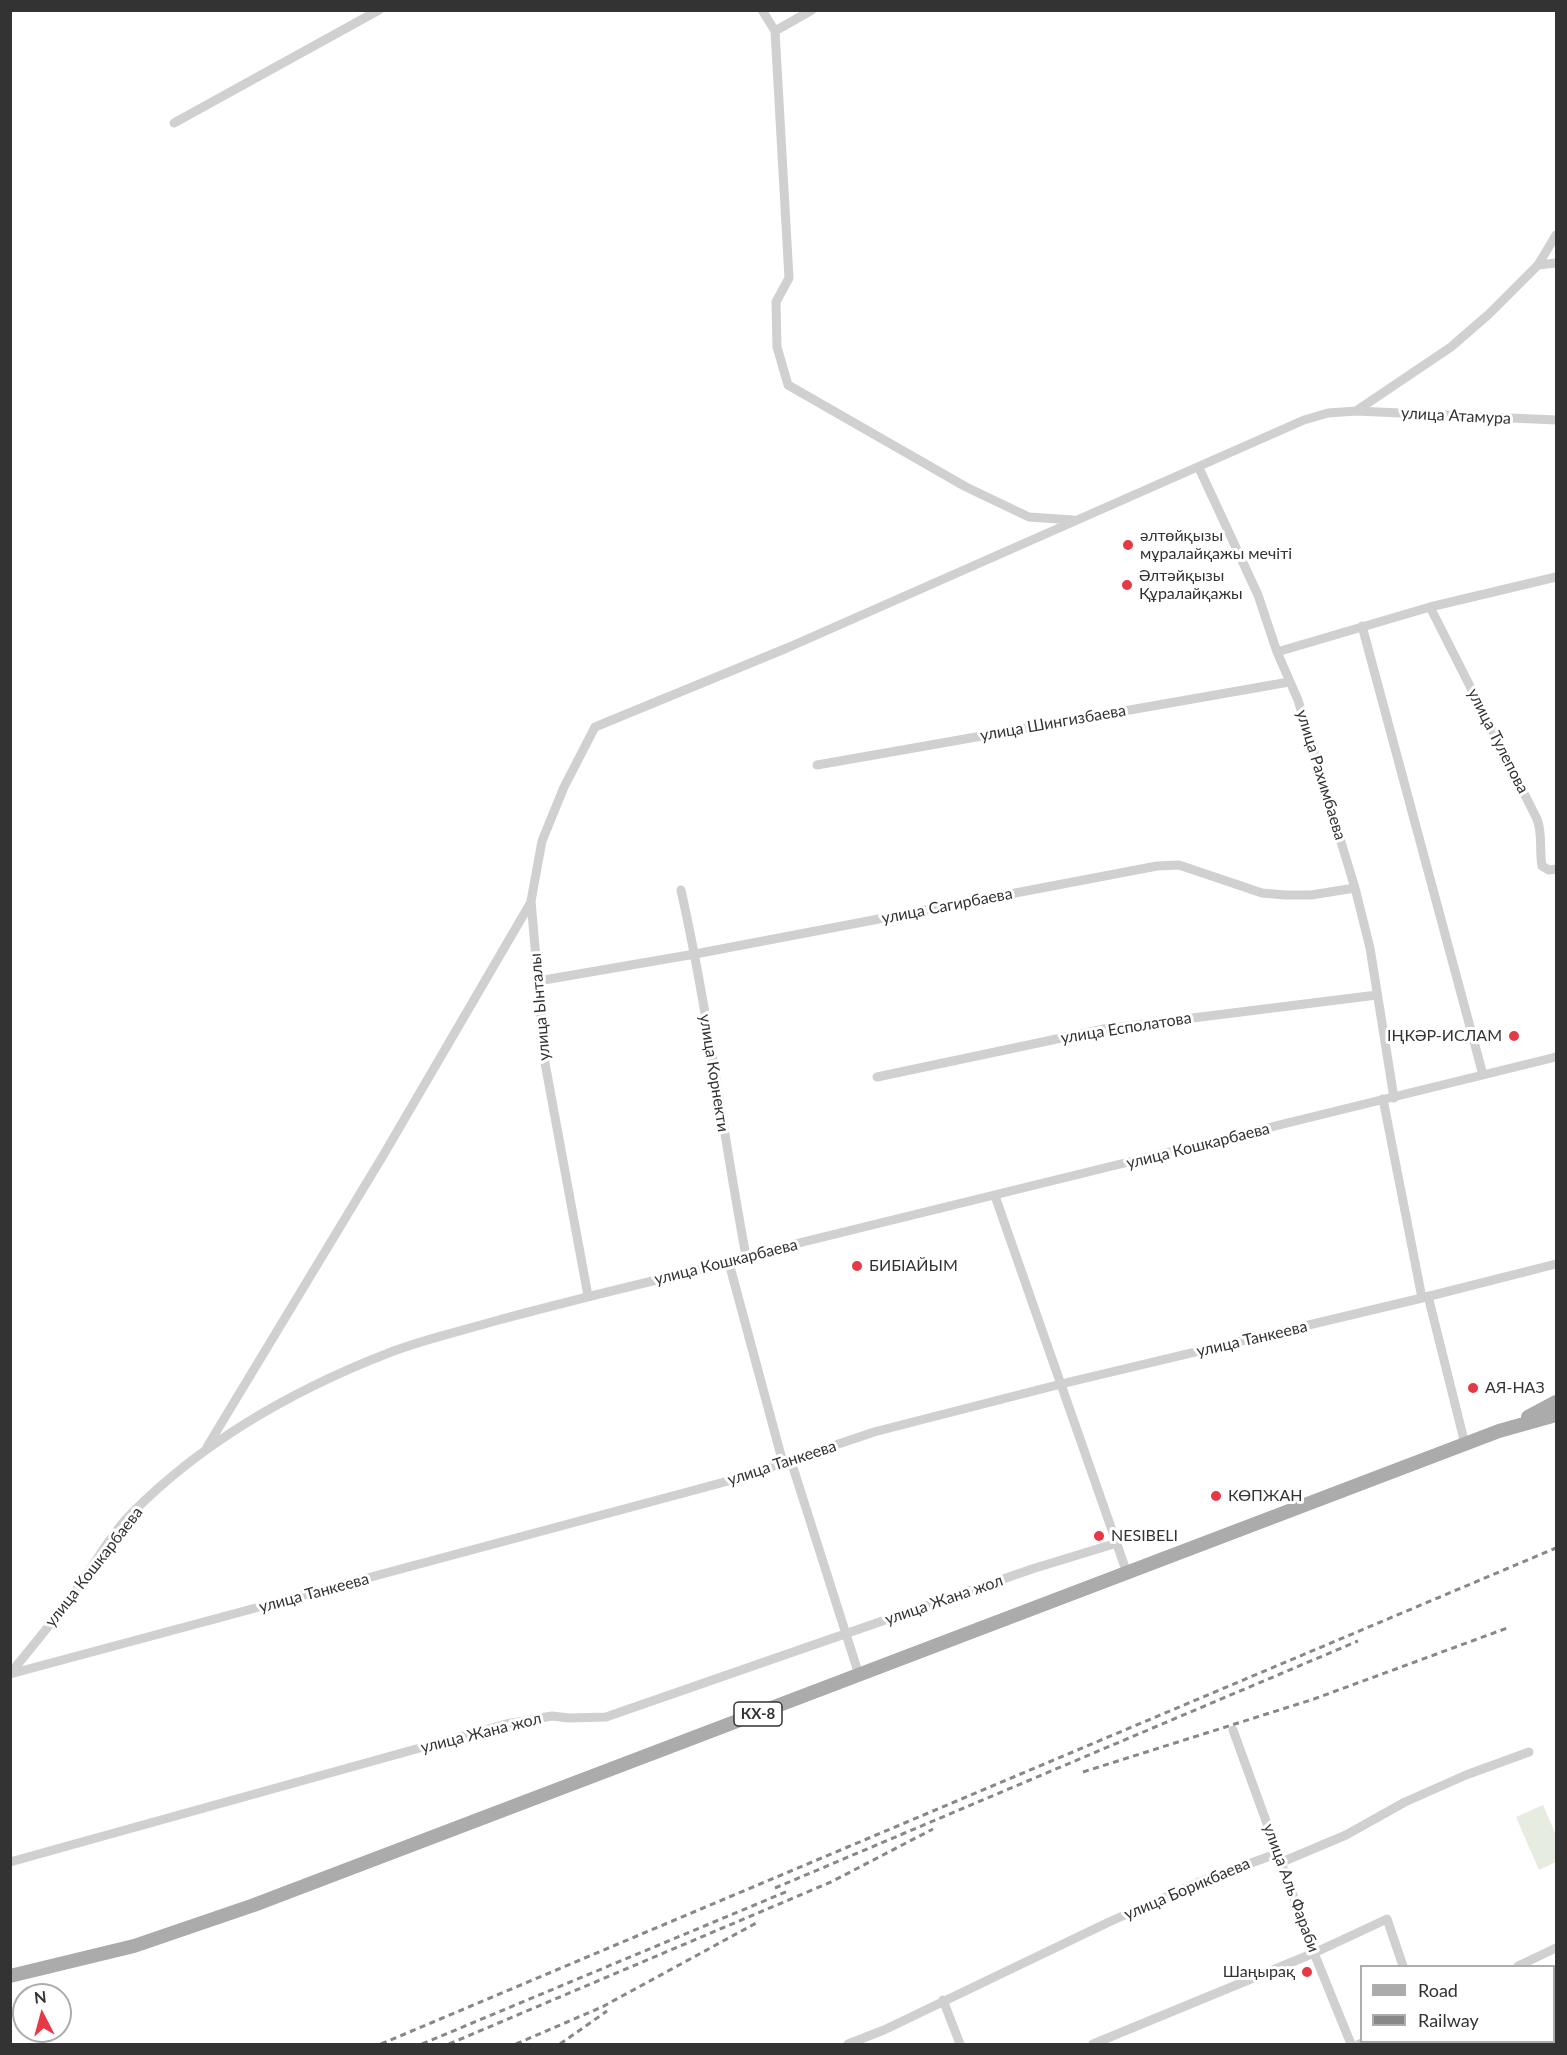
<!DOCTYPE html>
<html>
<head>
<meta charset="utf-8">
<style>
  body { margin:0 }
  #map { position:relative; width:1567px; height:2055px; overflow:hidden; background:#fff; font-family:Lato,sans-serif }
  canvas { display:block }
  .frame { position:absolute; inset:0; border:12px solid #333; pointer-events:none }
  .legend { position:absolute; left:1360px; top:1965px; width:195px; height:78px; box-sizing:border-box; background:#fff; border:2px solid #adadad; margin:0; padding:8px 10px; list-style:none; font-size:18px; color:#333 }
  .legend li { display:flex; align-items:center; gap:12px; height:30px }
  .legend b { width:30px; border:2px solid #adadad }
  .north { position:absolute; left:12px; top:1983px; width:60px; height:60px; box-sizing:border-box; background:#fff; border:2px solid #adadad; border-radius:50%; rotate:354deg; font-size:16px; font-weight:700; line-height:24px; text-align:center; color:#333 }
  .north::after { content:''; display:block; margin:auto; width:21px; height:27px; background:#e63946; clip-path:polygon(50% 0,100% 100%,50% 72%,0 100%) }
</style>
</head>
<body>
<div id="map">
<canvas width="1567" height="2055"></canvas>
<div class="frame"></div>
<ul class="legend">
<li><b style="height:8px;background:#ababab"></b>Road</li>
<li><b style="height:8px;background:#888"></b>Railway</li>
</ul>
<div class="north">N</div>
</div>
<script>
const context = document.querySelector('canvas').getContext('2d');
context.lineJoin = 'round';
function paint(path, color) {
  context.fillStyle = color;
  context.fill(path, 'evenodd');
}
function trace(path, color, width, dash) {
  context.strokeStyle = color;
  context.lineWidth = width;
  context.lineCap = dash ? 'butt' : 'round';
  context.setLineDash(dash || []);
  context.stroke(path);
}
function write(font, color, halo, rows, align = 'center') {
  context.font = font + ' Lato,sans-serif';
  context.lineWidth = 6;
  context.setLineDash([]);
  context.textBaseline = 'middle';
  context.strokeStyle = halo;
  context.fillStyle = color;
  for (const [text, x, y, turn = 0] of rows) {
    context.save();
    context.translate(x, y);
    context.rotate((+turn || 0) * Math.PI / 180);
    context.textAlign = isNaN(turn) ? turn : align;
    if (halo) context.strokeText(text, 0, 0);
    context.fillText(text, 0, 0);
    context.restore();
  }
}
const green = new Path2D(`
  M1543,1805l13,30v27l-17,8 -23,-53z`);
const minor = new Path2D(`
  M762,10l13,21 14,247 -13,24 1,45 11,38 178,102 63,30 44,3
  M775,31l37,-21
  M174,123l205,-113
  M1538,265l18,-2
  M1356,411l200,9
  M1199,468l59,127 19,57 21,48 57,188 15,60 24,150
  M1430,607l107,212c6,15 2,31 5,47l7,4 7,-1
  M1362,626l121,449
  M1277,652l153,-45 126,-30
  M817,765l472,-83
  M681,890c27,121 42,244 65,366
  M538,981l157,-27 462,-88 22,-1 83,28 23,2h26l44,-7
  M877,1077l227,-48 273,-34
  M1383,1099l39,199
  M995,1196l132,377
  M729,1263l54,200
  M588,1296l-43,-233 -14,-162 11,-60 22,-54 31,-60 192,-79 517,-228 24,-7 28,-2 95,-64 38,-33 49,-49 18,-30
  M1428,1296l37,148
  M207,1447l177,-293 147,-252
  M791,1461l68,214
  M10,1674c24,-30 49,-59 70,-90 17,-23 30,-49 51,-70 72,-73 164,-125 260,-162 34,-13 70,-21 104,-31 78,-21 156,-40 234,-58l17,-7 810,-199
  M10,1674l722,-194 142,-48 187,-48 361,-86 134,-34
  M1233,1730l81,223 37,91
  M10,1862l496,-138 46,-8 17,2 37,-1 426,-148 85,-26
  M1518,1966l38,-18
  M943,2000l17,44
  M848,2044l36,-14 225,-108 90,-40 74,-27 9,7 64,-27 59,-33 61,-27 63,-23
  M1093,2044l221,-91 73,-34 16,47
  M1359,2044l6,-2`);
const primary = new Path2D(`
  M1528,1417l28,-15
  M10,1976l124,-30 120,-41 1245,-474 57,-16`);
const rail = new Path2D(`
  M1083,1772l231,-73 196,-72
  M775,1888l583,-247
  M381,2044l1175,-496
  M422,2044l366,-153
  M449,2044l382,-162 102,-53
  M516,2044l86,-37 156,-85
  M560,2044l47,-33`);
const markers = [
  [1128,545,6,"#e63946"],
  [1127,585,6,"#e63946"],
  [1514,1036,6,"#e63946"],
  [857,1266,6,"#e63946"],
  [1473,1388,6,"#e63946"],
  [1216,1496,6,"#e63946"],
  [1099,1536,6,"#e63946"],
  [1307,1972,6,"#e63946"]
];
const shields = [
  [758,1714,48]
];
const shieldNames = [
  ["КХ-8",758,1714]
];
const streetNames = [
  ["улица Атамура",1456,416,3],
  ["улица Шингизбаева",1053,723,-10],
  ["улица Тулепова",1498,741,63],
  ["улица Рахимбаева",1321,775,73],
  ["улица Сагирбаева",947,906,-11],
  ["улица Ынталы",540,1007,-95],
  ["улица Есполатова",1126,1028,-9],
  ["улица Корнекти",714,1073,81],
  ["улица Кошкарбаева",1198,1146,-14],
  ["улица Кошкарбаева",726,1262,-14],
  ["улица Танкеева",1252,1339,-13],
  ["улица Танкеева",782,1463,-18],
  ["улица Кошкарбаева",94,1567,-52],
  ["улица Танкеева",314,1593,-15],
  ["улица Жана жол",944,1600,-19],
  ["улица Жана жол",481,1733,-14],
  ["улица Аль Фараби",1291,1888,70],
  ["улица Борикбаева",1187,1889,-23]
];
const poiNames = [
  ["әлтөйқызы",1140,536],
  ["мұралайқажы мечіті",1140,554],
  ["Әлтәйқызы",1139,576],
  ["Құралайқажы",1139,594],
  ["ІҢКӘР-ИСЛАМ",1502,1036,"right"],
  ["БИБІАЙЫМ",869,1266],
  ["АЯ-НАЗ",1485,1388],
  ["КӨПЖАН",1228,1496],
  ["NESIBELI",1111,1536],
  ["Шаңырақ",1295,1972,"right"]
];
paint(green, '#e6ecdf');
trace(minor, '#d0d0d0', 9);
trace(primary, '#ababab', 14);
trace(rail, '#888', 3, [6, 4.5]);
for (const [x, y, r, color] of markers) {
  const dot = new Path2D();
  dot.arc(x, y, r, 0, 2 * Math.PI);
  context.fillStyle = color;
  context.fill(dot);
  trace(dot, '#fff', 2);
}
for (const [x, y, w] of shields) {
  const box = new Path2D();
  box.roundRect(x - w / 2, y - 12, w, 24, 4.5);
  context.fillStyle = '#fff';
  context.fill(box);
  trace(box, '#333', 1.5);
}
write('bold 15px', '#333', null, shieldNames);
write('16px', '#333', '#fff', streetNames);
write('16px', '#333', '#fff', poiNames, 'left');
</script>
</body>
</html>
